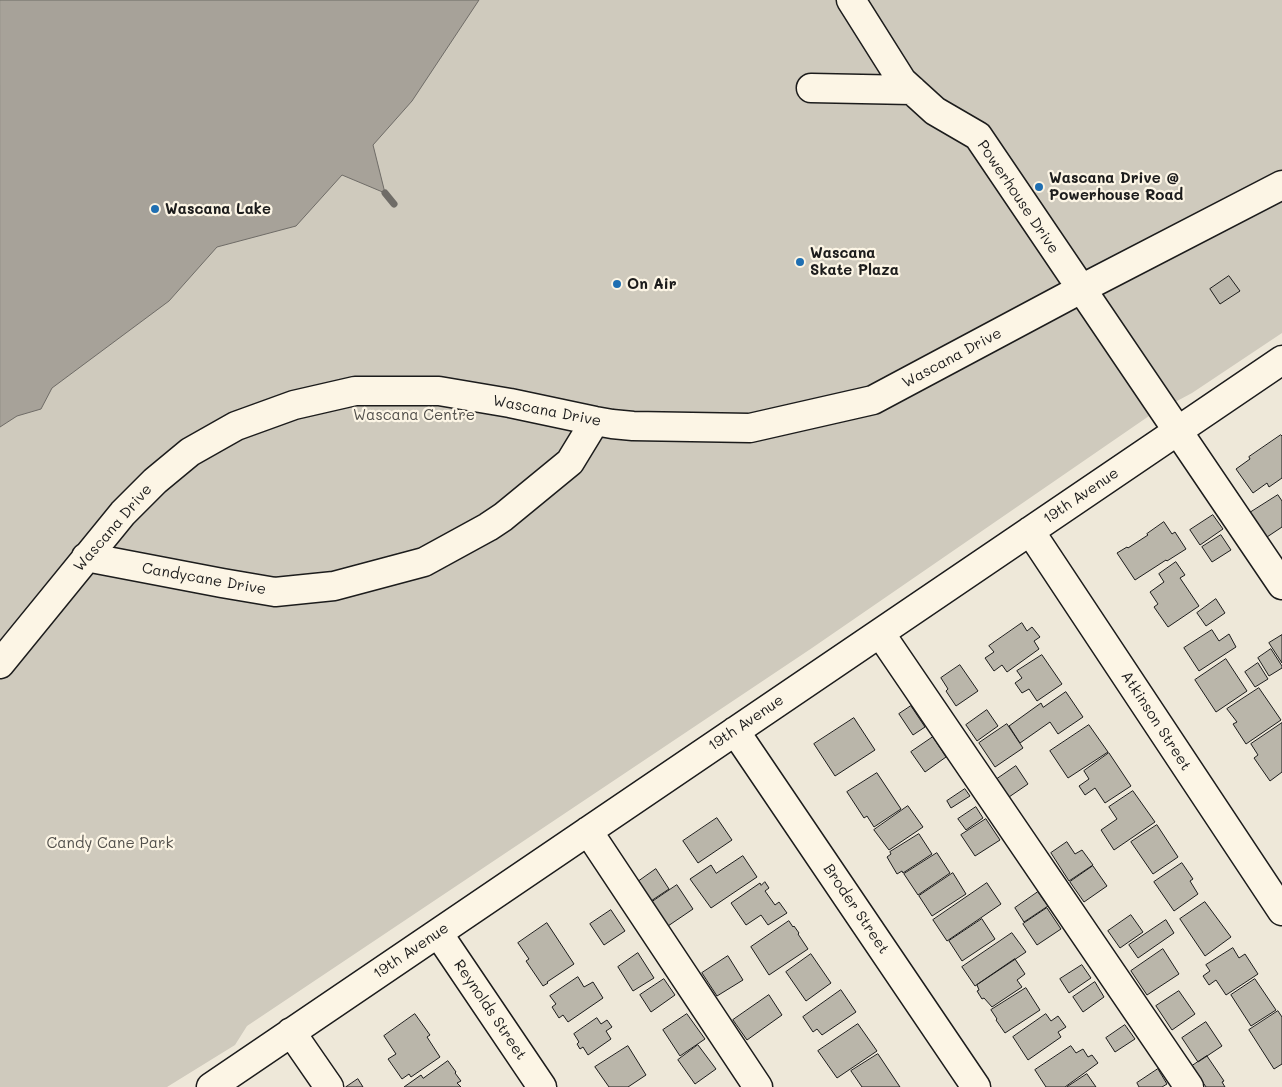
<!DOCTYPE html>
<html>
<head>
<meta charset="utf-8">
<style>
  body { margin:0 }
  canvas { display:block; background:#eee8d9 }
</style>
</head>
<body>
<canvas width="1282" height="1087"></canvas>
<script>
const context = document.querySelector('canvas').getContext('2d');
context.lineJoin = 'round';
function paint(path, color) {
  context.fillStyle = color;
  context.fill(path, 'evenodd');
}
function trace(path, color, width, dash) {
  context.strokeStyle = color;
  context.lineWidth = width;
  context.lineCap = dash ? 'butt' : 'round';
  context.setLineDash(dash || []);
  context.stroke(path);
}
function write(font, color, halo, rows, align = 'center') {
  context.font = font + ' Mali,sans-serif';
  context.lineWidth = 4.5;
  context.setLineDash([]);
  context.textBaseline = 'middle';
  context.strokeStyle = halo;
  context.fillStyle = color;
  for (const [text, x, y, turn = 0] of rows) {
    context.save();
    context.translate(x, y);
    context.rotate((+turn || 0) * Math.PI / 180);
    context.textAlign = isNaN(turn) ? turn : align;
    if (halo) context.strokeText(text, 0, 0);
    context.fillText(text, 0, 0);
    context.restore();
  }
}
const green = new Path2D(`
  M0,0h1282v333l-90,60 -43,23 -337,232 -565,378 -12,19 -68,42h-167z`);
const water = new Path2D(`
  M0,0h479l-67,101 -39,44 12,48 -43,-18 -46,51 -79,21 -48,54 -117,87 -11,21 -24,7 -17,11z`);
const stream = new Path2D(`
  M385,193l9,11`);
const building = new Path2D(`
  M1229,276l11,15 -20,13 -10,-15z
  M1281,435l1,1v42l-13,9 -2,-4 -14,10 -17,-24 14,-10 -1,-2z
  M1278,495l4,6v26l-18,12 -16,-25z
  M1213,515l10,14 -23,16 -10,-15z
  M1164,522l8,12 3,-2 11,17 -19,12 -1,-1 -31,20 -18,-27 10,-6 1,1 20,-13 -1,-1z
  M1221,535l10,15 -19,12 -10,-15z
  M1176,562l9,13 -5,3 19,28 -31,21 -14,-20 4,-3 -8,-12 14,-10 -5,-8z
  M1216,599l9,14 -19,13 -9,-13z
  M1022,623l5,8 5,-4 8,10 -6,4 5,8 -32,23 -5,-7 -8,6 -9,-13 9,-6 -5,-6z
  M1212,630l7,11 10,-7 7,13 -37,24 -15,-23z
  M1282,635v28l-13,-20z
  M1271,649l11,17v2l-13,8 -11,-18z
  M1042,655l20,29 -25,17 -8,-12 -7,4 -7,-10 7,-5 -5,-7z
  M1226,659l21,32 -31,21 -21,-32z
  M1258,663l10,16 -13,8 -10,-15z
  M960,665l18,26 -22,15 -10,-15 2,-2 -7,-11z
  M1259,688l22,32 -35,24 -13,-20 4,-2 -10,-13z
  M1066,692l17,25 -25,17 -8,-12 -30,21 -11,-17 32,-23 2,4z
  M911,706l14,21 -12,8 -14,-21z
  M987,710l11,16 -21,15 -11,-16z
  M854,718l21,32 -40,26 -21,-32z
  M1282,723v49l-12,9 -16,-23 4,-3 -7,-11z
  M1007,724l16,24 -28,19 -16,-24z
  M1089,725l19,27 -40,26 -18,-27z
  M933,737l13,20 -21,15 -14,-20z
  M1109,753l22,33 -26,17 -10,-15 -10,7 -6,-9 10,-7 -5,-8z
  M1016,766l12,18 -19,13 -12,-18z
  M877,773l24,36 -27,18 -7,-11 -3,2 -17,-26z
  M965,789l5,7 -19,12 -4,-7z
  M1133,791l22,31 -41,28 -13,-20 16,-11 -8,-12z
  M908,806l15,21 -34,23 -15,-20z
  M976,807l7,11 -17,12 -8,-11z
  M717,818l15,22 -34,23 -15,-22z
  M986,819l14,21 -25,16 -14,-21z
  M1157,825l21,32 -25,17 -22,-32z
  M919,834l13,20 -29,19 -1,-2 -5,3 -10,-17 4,-3 -1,-2z
  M1067,842l8,12 7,-4 11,15 -24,16 -18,-28z
  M937,853l13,20 -32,22 -14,-21z
  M743,856l14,21 -46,31 -21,-29 21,-14 5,8z
  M1182,863l11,16 -3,2 8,13 -24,17 -20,-29z
  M1093,866l14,20 -23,16 -14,-20z
  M656,869l13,20 -24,16 -13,-19z
  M953,873l13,21 -34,22 -13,-20z
  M765,882l4,6 -4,3 10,14 4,-3 8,11 -19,12 -7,-10 -15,10 -15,-22 29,-20 1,2z
  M987,883l14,21 -54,37 -14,-21z
  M677,885l16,24 -25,17 -16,-24z
  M1038,892l10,14 -24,16 -9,-14z
  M1205,902l26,35 -26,19 -25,-37z
  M1047,908l14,21 -24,16 -14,-21z
  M611,910l14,21 -21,14 -14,-21z
  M1131,915l12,17 -23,16 -12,-17z
  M982,919l13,20 -33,22 -13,-20z
  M1166,920l8,13 -36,25 -9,-13z
  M789,921l4,6 1,-1 5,7 -1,1 10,15 -39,26 -18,-28z
  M547,923l27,41 -27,18 1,1 -5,3 -17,-25 3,-2 -11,-16z
  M1012,933l14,19 -51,34 -13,-19z
  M1233,948l6,10 6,-4 13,20 -32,21 -10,-15 -7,5 -6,-9 7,-5 -4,-6z
  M1163,949l16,25 -32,21 -16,-24z
  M638,953l16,25 -21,13 -15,-24z
  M811,954l20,29 -25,18 -20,-29z
  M728,956l15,24 -26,16 -15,-23z
  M1015,959l10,15 -8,6 5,7 -30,20 -8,-9 -2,1 -5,-8 2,-1 -2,-5z
  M1082,965l9,13 -22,15 -9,-14z
  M578,977l6,10 9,-5 10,16 -35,24 -5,-7 -4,3 -7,-11 4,-3 -6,-8z
  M664,979l11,16 -24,17 -11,-17z
  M1255,979l21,31 -25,16 -20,-31z
  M1095,982l9,15 -21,15 -10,-15z
  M1026,988l14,22 -35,23 -9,-13 1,-1 -6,-9z
  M841,990l15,22 -34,23 -5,-6 -4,3 -10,-15z
  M1179,991l16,23 -23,16 -16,-24z
  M769,995l13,20 -35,25 -14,-20z
  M1278,1011l4,6v47l-8,5 -25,-39z
  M415,1014l15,21 -3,2 13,20 -29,20 -2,-3 -7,5 -14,-20 8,-5 -12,-18z
  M687,1014l18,25 -25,17 -17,-26z
  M1046,1014l5,7 7,-5 8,11 -8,5 3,5 -33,23 -15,-23z
  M597,1018l4,6 6,-4 5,7 -6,4 5,8 -23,16 -5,-8 -3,2 -3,-5 2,-2 -5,-8z
  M1206,1022l16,24 -24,16 -16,-24z
  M858,1024l19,27 -40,27 -19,-27z
  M1125,1025l10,14 -20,13 -9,-14z
  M698,1045l18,24 -21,15 -17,-24z
  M628,1046l18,29 -18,12h-19l-14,-20z
  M1071,1046l5,7 7,-4 5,8 4,-2 6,8 -33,24h-19l-11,-17z
  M878,1054l22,33h-38l-11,-16z
  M1207,1056l17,25 -2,1 3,5h-19l-14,-21z
  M448,1061l8,11 -1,1 6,8 -4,2 4,4h-57l17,-12 2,3z
  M1158,1069l9,15 -5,3h-23l-2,-4z
  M1087,1074l9,13h-29z
  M358,1079l5,8h-17z`);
const minor = new Path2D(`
  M851,0l51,81 33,30 43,25 304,449
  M811,88l101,2
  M1030,531l252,380
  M86,557l136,26 53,9 59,-6 90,-24 64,-35 15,-10 67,-55 25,-41
  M880,633l309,454
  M0,664l123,-151 32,-32 35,-29 46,-26 58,-21 61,-14h84l71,12 85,18 17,3 21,2 117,2 123,-28 208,-111 201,-104
  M735,731l241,356
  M588,831l170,256
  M438,933l104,154
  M291,1032l38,55
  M211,1087l1071,-727`);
const markers = [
  [1039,187,5,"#1f6fb2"],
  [155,209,5,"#1f6fb2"],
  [800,262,5,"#1f6fb2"],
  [617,284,5,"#1f6fb2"]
];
const poiNames = [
  ["Wascana Drive @",1049,178],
  ["Powerhouse Road",1049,195],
  ["Wascana Lake",165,209],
  ["Wascana",810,253],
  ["Skate Plaza",810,270],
  ["On Air",627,284]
];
const streetNames = [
  ["Powerhouse Drive",1018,197,56],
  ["Wascana Drive",952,358,-28],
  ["Wascana Drive",547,411,11],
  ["19th Avenue",1081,496,-34],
  ["Wascana Drive",113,528,-49],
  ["Candycane Drive",204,579,10],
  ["Atkinson Street",1156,721,57],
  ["19th Avenue",746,723,-34],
  ["Broder Street",856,909,56],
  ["19th Avenue",411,951,-34],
  ["Reynolds Street",490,1010,56]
];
const parkNames = [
  ["Wascana Centre",414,415],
  ["Candy Cane Park",110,843]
];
paint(green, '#cfcabd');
paint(water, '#a7a299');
trace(water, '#6f6c67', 1);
trace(stream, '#6f6c67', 7);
paint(building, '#bab6aa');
trace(building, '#1c1c1c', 1);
trace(minor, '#1c1c1c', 31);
trace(minor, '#fcf5e5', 28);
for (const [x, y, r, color] of markers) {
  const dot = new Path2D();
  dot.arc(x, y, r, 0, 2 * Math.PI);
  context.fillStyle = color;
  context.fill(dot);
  trace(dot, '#fcf5e5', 2);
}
write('bold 15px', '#1c1c1c', '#fcf5e5', poiNames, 'left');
write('15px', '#1c1c1c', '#fcf5e5', streetNames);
write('15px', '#52504c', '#fcf5e5', parkNames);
</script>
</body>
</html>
